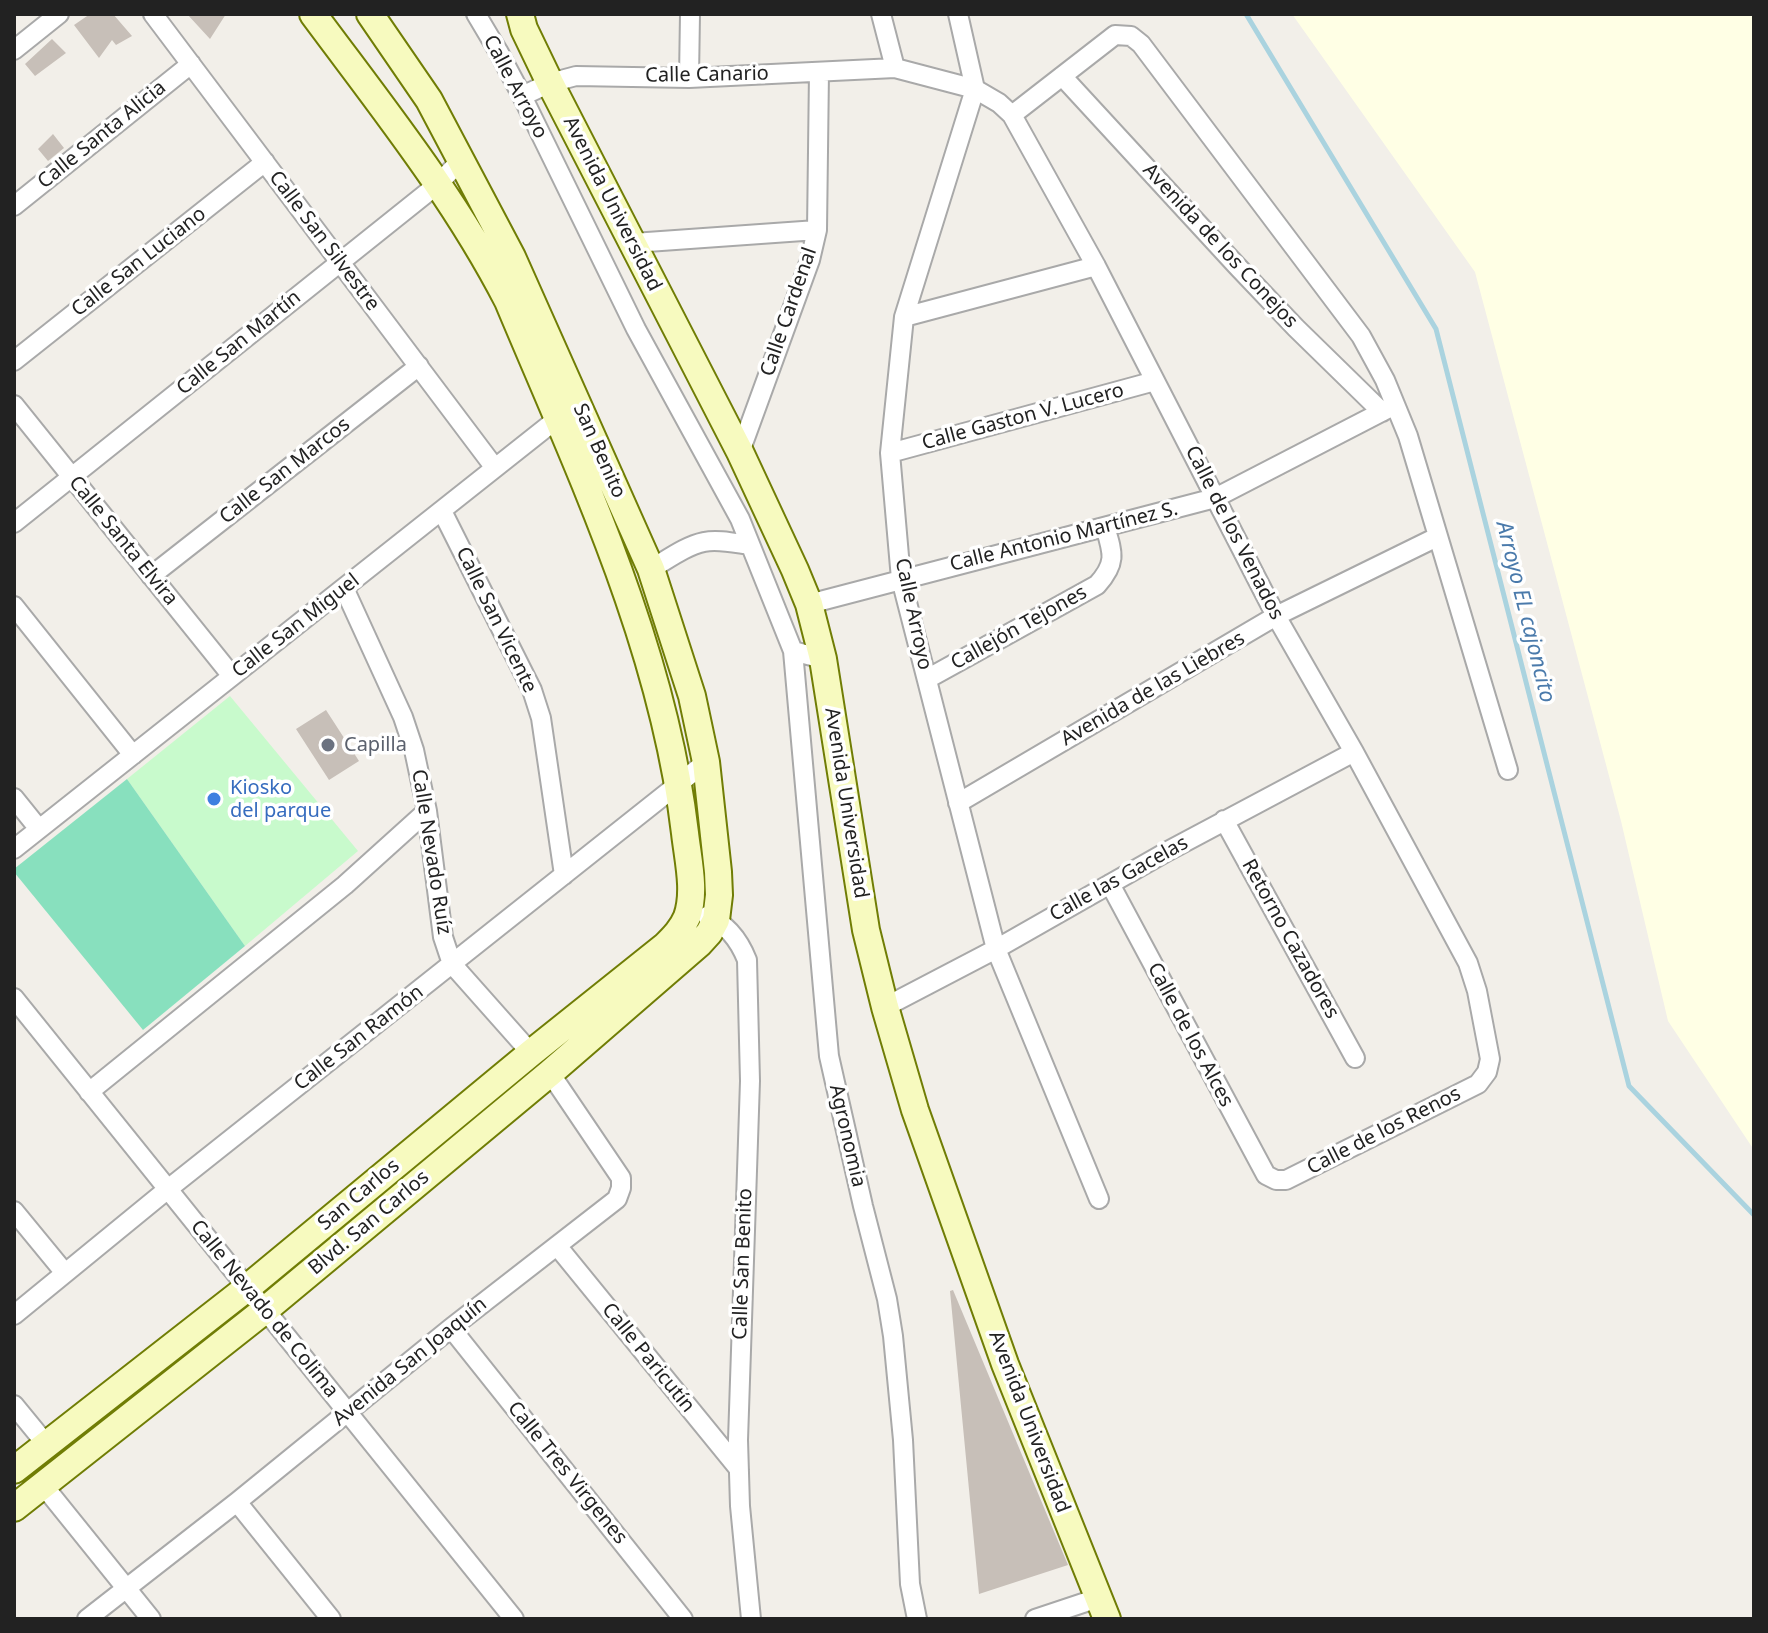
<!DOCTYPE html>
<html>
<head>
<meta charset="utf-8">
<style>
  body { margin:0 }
  #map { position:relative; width:1768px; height:1633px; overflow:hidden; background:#f2efe9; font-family:"Noto Sans",sans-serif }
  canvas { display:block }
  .frame { position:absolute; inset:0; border:16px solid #222; pointer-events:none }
</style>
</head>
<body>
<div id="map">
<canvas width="1768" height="1633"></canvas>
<div class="frame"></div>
</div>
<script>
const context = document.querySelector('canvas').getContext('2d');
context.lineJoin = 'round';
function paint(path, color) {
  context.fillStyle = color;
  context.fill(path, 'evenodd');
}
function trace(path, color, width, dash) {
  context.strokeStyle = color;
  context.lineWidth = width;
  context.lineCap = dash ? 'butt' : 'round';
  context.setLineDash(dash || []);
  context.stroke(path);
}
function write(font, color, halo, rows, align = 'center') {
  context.font = font + ' "Noto Sans",sans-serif';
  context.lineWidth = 7;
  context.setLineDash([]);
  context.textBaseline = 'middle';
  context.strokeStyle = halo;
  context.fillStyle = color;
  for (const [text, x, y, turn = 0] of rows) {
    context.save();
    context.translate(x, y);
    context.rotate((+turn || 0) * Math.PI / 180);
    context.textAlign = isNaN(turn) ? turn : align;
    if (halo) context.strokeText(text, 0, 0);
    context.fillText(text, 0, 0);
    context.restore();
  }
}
const education = new Path2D(`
  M1292,14h462v1136l-86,-129 -47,-200 -146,-549z`);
const park = new Path2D(`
  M230,696l128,155 -113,95 -118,-167z`);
const pitch = new Path2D(`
  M127,779l118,167 -102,84 -129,-158v-3z`);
const stream = new Path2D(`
  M1246,14l190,315 193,757 125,129`);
const building = new Path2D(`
  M90,14h23l19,22 -16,9 -4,-5 -13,18 -25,-33z
  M187,14h39l-16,25z
  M52,39l14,14 -31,23 -10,-12z
  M53,134l11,14 -16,13 -10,-12z
  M326,710l33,51 -30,19 -33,-51z
  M953,1290l115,275 -89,29 -29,-303z`);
const street = new Path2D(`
  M153,14l342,454
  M476,14l22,37 24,45 114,233 104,190 53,132 30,8
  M881,14l14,54
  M958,14l17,75 -71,228 -14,136 11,126 95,370 103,250
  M14,50l45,-36
  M1062,76l175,190 59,62 86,84
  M689,78l1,-64
  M522,96l28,-13 26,-7 113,2 206,-10 80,21 24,14 13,12 84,151 180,350 78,136 114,211 9,28 13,68 -3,13 -9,12 -192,96h-10l-10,-5 -156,-291
  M1012,115l103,-80 16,1 10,8 220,292 24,44 23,56 100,334
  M14,206l177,-142
  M633,243l184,-13
  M904,317l192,-51
  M14,361l251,-199
  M14,405l218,271
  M740,452l70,-192 7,-30 2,-158
  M890,453l265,-72
  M442,511l90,179 9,28 23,157
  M14,523l424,-339 24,-25
  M651,569c16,-9 34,-23 53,-27 14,-3 31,1 45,3
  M151,576l268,-210
  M344,588l59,129 11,33 13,61 16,126 9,27 79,89
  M809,604l406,-106 180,-93
  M14,606l119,149
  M793,651l36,405 34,150 24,93 6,37 10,104 7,144 7,35
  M927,679l170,-94c20,-22 16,-32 8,-58
  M14,798l25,31
  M958,803l318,-187 161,-79
  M1224,820l131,238
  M14,849l553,-438
  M707,916c20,8 32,24 40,44l3,121 -12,359 2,66 11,113
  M14,998l500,621
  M885,1007l111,-58 172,-98 186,-99
  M89,1092l256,-207 82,-74
  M14,1211l51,62
  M558,1247l181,222
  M14,1315l154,-126 538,-427
  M451,1328l232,291
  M14,1405l32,39
  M43,1485l108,134
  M237,1502l94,117
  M87,1619l150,-117 214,-174 166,-129 4,-11v-10l-71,-105
  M1035,1619l63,-21`);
const secondary = new Path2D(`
  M520,14l4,15 26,54 190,369 55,118 14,34 14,55 43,271 19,77 30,103 90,254 102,255
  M14,1470l233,-182 284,-235 134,-107c9,-9 17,-17 22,-29 9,-26 1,-57 -2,-84 -22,-187 -105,-360 -177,-532 -53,-103 -126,-194 -195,-287
  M14,1508l251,-198 285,-237 149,-129 10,-11 7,-13 3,-25 -1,-23 -12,-110 -14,-66 -41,-127 -139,-312 -83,-157 -59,-86`);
const markers = [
  [328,745,8,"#6b7280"],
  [214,799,8,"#3f7fe0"]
];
const streetNames = [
  ["Calle Canario",707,75,-1],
  ["Calle Arroyo",515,87,62],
  ["Calle Santa Alicia",102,135,-39],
  ["Avenida Universidad",612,204,63],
  ["Calle San Silvestre",324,241,53],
  ["Avenida de los Conejos",1220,246,47],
  ["Calle San Luciano",139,262,-38],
  ["Calle Cardenal",789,312,-71],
  ["Calle San Martín",239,343,-39],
  ["Calle Gaston V. Lucero",1023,417,-15],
  ["San Benito",599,451,66],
  ["Calle San Marcos",285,471,-38],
  ["Calle de los Venados",1234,533,63],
  ["Calle Antonio Martínez S.",1064,537,-14],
  ["Calle Santa Elvira",123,541,51],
  ["Calle Arroyo",913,614,78],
  ["Calle San Vicente",496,620,64],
  ["Calle San Miguel",296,626,-38],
  ["Callejón Tejones",1019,628,-29],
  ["Avenida de las Liebres",1153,689,-30],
  ["Avenida Universidad",846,803,81],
  ["Calle Nevado Ruíz",431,852,81],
  ["Calle las Gacelas",1119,879,-29],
  ["Retorno Cazadores",1290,939,61],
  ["Calle de los Alces",1190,1035,62],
  ["Calle San Ramón",359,1038,-38],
  ["Calle de los Renos",1384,1131,-27],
  ["Agronomia",847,1136,77],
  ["San Carlos",359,1195,-40],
  ["Blvd. San Carlos",369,1223,-40],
  ["Calle San Benito",743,1264,-88],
  ["Calle Nevado de Colima",264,1309,51],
  ["Calle Paricutín",648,1358,51],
  ["Avenida San Joaquín",410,1362,-39],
  ["Avenida Universidad",1029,1422,69],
  ["Calle Tres Virgenes",567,1473,51]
];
const worshipNames = [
  ["Capilla",344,745]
];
const shopNames = [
  ["Kiosko",230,788],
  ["del parque",230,811]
];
const waterNames = [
  ["Arroyo EL cajoncito",1525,612,76]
];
paint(education, '#ffffe5');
paint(park, '#c8facc');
paint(pitch, '#88e0be');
trace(stream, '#aad3df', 5);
paint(building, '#c7bfb8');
trace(street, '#a9a9a9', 22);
trace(secondary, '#707d05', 30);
trace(street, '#fff', 18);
trace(secondary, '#f7fabf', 26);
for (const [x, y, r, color] of markers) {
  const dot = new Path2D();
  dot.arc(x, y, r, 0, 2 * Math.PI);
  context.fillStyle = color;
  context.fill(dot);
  trace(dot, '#fff', 3);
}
write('20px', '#222', '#fff', streetNames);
write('20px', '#5b616d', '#fff', worshipNames, 'left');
write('20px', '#366cbe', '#fff', shopNames, 'left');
write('italic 22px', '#4a7aab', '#fff', waterNames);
</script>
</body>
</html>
